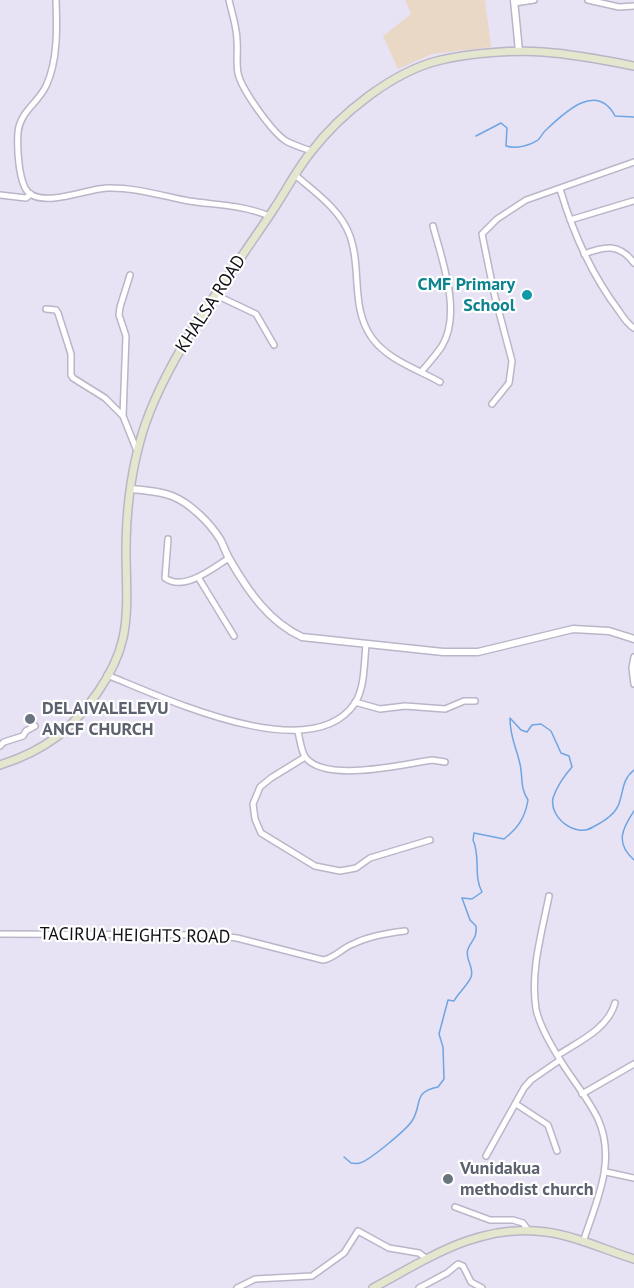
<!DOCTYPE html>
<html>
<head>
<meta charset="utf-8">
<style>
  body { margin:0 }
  canvas { display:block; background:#e7e2f4 }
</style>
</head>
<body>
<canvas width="634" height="1288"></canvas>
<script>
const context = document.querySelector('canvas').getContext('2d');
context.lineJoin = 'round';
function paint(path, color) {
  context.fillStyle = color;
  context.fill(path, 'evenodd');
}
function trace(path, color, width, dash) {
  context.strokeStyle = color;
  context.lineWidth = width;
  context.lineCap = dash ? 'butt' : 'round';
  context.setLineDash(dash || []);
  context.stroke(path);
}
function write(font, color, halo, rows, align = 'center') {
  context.font = font + ' "PT Sans",sans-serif';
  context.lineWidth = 4.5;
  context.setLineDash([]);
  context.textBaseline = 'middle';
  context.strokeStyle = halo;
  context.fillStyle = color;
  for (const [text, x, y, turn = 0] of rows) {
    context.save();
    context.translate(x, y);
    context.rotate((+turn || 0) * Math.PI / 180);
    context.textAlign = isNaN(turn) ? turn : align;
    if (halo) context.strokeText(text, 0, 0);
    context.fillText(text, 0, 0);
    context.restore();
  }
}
const commercial = new Path2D(`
  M405,0h80l6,47 -59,7 -34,15 -15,-33 28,-22z`);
const stream = new Path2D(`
  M476,136l25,-13 6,5 -1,18c10,3 23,0 32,-6 3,-3 5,-8 9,-11 19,-18 50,-47 68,-13l19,1
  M634,811c-12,18 -19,32 0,49
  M344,1157l7,6c3,0 6,1 9,0 10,-3 46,-33 52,-42 11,-17 0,-29 26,-34l6,-8 -1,-32 -4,-13 9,-34 6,1c4,-8 14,-16 17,-24 4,-10 -7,-18 -3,-28 4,-10 9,-10 8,-23l-6,-6 -8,-22 10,1 10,-7c-9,-16 -1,-35 -9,-52l1,-7 30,6c14,-11 21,-21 24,-39 -8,-12 -5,-22 -8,-36 -4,-18 -10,-26 -10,-46l11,12 6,2 5,-7 9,-1 10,7 10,22 8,3 3,11c-8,9 -15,19 -19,31 -4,20 23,40 40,29 8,-4 21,-12 25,-21 6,-13 3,-26 16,-36`);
const minor = new Path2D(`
  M56,0c1,27 2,61 -10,86 -8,17 -26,26 -28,46 -1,14 0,53 12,62 19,12 56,-5 77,-6 26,-1 56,8 82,13 27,4 54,4 80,15
  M229,0c3,14 8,27 8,41 1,11 -1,21 1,32 3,16 34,59 48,68 7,4 17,7 25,10
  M588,0l31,7 15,-1
  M514,3l20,-3
  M295,175c20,17 46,35 55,61 12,33 0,71 22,102 16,22 45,31 68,44
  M560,189c13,44 31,85 59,122 4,6 8,13 15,17
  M0,195l26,3 5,-4
  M570,220l63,-19
  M584,254c21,-8 35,-11 50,9
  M216,295l40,19 18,31
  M46,309l10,1 2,3 13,41v21l2,3 32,20 18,18 14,35
  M421,372c7,-8 15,-17 21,-26 20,-33 0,-86 -9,-120
  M492,404l17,-21 3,-22 -18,-68 -12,-59 15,-15 29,-19 108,-38
  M123,416l3,-80 -7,-21 1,-8 10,-32
  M168,539l-3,39c19,14 48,-10 64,-20
  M198,577l36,59
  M634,657l-2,11 2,16
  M107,675c56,22 204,94 248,28 10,-16 9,-40 11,-58
  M355,702l25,7 25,-3 40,3 19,-8h11
  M298,732c2,7 3,20 8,26 21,25 98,6 126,2l13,2
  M0,746l4,-4 19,-6 3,-5 9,-5
  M305,757l-34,21 -11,9 -7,17 2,15 6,14 54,33 25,5 16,-3 14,-10 60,-18
  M549,896c-7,36 -19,75 -13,113 4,19 17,40 28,57 11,17 25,34 34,53 19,42 -2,83 -15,123
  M0,934l212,1 25,3 86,22c12,-2 19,-12 30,-16 16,-8 34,-11 52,-13
  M558,1055c20,-13 50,-26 57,-52
  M582,1094l52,-30
  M516,1104l32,21 9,26
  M486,1156l38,-68 7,-8 29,-20
  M606,1172l28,6
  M455,1207l35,13h23l10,3 5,7
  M237,1288l18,-9 57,-3 32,-23 14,-22 31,17 30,5 8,6
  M419,1288l28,-15 11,-9 5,2 8,16 11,6`);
const tertiary = new Path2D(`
  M514,0l5,51
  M131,489c13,1 29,2 41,7 18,7 38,27 48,43 4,7 6,15 10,21 18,31 39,62 72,77l141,15h35l95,-23 36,2 25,8`);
const secondary = new Path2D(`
  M0,765c19,-6 42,-17 58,-29 28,-23 57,-62 65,-98 6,-28 3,-57 3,-86 0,-36 4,-73 13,-107 16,-64 65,-135 103,-189 11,-17 23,-33 33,-49 12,-18 22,-38 36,-55 29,-38 82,-81 130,-92 29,-7 72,-10 102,-8 31,2 61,8 91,14
  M373,1288c54,-29 108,-66 173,-56 30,4 59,18 88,27`);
const markers = [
  [527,295,6,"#0f9aa8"],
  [30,719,6,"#6b7280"],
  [448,1179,6,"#6b7280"]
];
const cultureNames = [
  ["CMF Primary",515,285],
  ["School",515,306]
];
const streetNames = [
  ["KHALSA ROAD",211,304,-57],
  ["TACIRUA HEIGHTS ROAD",135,936,1]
];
const worshipNames = [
  ["DELAIVALELEVU",42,709],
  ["ANCF CHURCH",42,730],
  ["Vunidakua",460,1169],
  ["methodist church",460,1190]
];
paint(commercial, '#ead8c7');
trace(stream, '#6ea5e2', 1.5);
trace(minor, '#bbb5c7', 8);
trace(tertiary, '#bbb5c7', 9);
trace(secondary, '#bbb5c7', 10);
trace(minor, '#fff', 5);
trace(tertiary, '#fff', 6);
trace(secondary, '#e4e6ce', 7);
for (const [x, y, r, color] of markers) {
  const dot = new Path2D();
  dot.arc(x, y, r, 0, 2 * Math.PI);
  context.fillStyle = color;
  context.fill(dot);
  trace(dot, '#fff', 2);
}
write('bold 18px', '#0d838f', '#fff', cultureNames, 'right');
write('18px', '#121016', '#fff', streetNames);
write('bold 18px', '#5b616d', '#fff', worshipNames, 'left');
</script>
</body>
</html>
